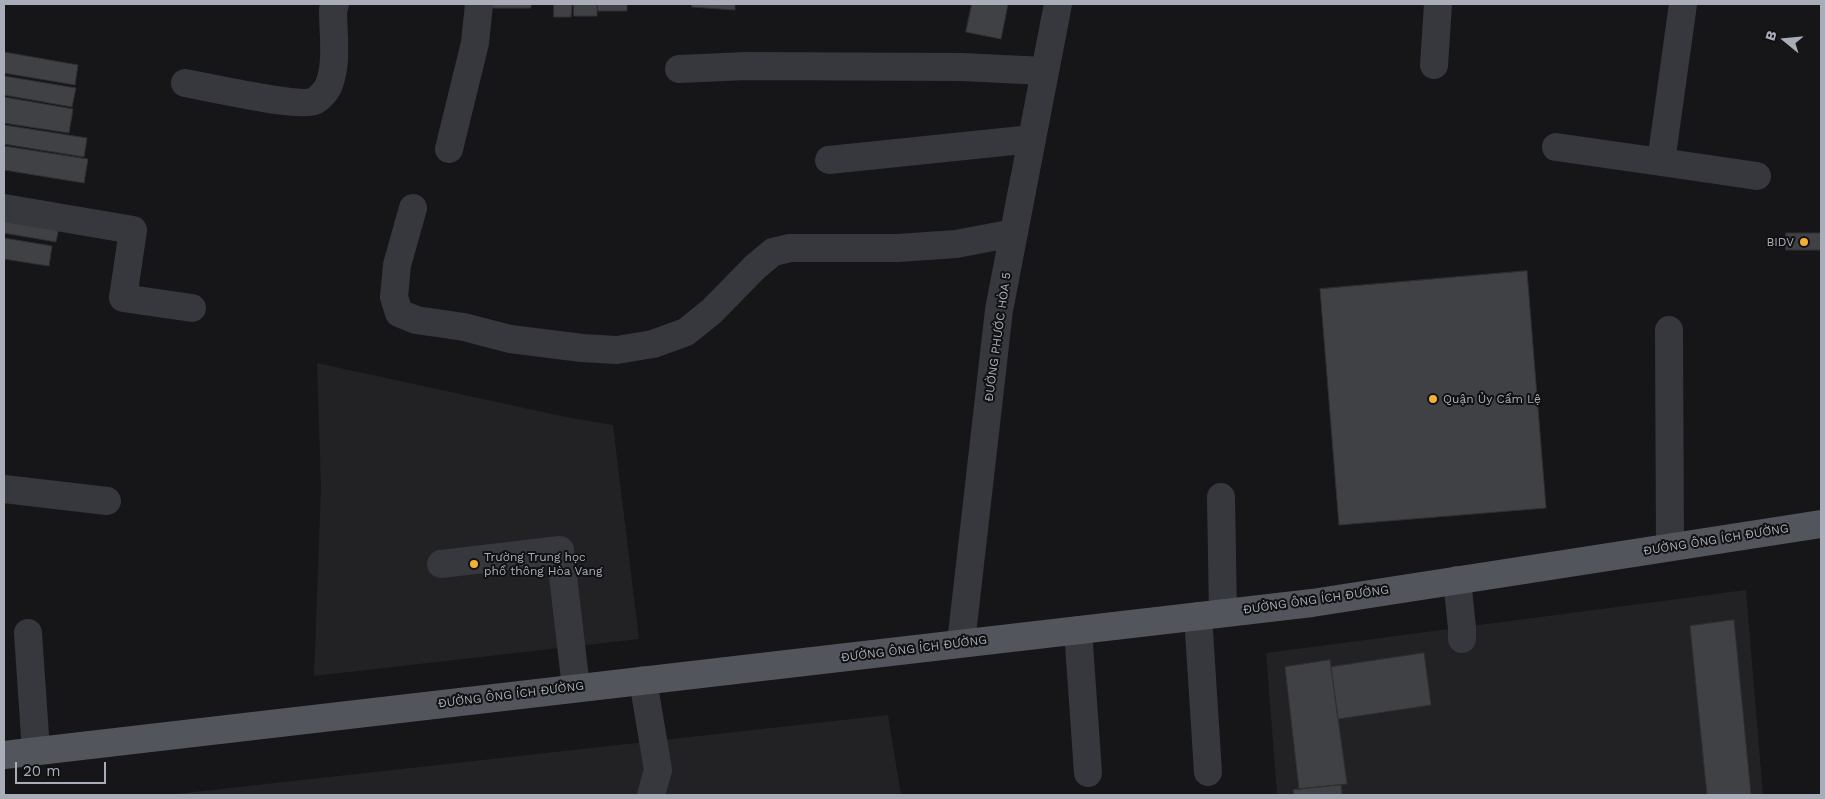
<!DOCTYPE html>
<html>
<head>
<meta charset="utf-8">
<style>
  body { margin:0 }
  #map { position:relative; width:1825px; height:799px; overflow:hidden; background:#161618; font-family:"Work Sans",sans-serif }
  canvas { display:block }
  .frame { position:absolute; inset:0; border:5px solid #a8adb8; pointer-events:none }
  .north { position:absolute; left:1760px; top:15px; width:50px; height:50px; -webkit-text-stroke:4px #111113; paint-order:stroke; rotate:287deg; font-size:14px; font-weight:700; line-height:20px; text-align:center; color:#a8adb8 }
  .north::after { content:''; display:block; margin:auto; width:18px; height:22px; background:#a8adb8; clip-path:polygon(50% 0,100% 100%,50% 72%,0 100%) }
  .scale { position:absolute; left:15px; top:762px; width:91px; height:22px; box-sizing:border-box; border:2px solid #a8adb8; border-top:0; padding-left:6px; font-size:15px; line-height:18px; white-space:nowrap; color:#a8adb8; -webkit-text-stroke:4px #111113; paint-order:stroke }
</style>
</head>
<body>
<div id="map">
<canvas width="1825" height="799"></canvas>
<div class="frame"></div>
<div class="north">B</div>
<div class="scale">20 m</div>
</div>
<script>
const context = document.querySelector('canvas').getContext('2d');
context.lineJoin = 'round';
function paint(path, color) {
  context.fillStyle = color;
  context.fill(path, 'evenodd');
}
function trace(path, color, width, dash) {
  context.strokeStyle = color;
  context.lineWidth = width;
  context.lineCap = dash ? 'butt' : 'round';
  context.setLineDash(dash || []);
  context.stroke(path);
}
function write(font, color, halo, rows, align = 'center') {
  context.font = font + ' "Work Sans",sans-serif';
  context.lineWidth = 4;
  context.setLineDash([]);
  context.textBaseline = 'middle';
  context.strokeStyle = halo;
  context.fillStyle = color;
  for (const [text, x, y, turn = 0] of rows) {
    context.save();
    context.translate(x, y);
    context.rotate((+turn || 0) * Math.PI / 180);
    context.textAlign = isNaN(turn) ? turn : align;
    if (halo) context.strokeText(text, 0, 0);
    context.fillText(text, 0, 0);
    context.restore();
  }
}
const built = new Path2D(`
  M317,363l249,54 47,8 26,214 -325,37 7,-188z
  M1746,590l17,205h-486l-11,-142z
  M888,715l13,80h-734z`);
const building = new Path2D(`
  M492,4h39v4h-39z
  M554,4h18l-1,13h-17z
  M574,4h23v12h-23z
  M598,4h29v7h-29z
  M692,4h43v6l-43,-3z
  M972,4h36l-7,35 -35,-7z
  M4,52l74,13 -3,20 -71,-12z
  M4,76l72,12 -4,19 -68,-12z
  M4,97l69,12 -4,24 -65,-10z
  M4,125l83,13 -3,19 -80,-13z
  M4,146l84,13 -4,24 -80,-13z
  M4,212l56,10 -4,20 -52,-9z
  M1786,233h35v17h-35z
  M4,238l48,8 -3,20 -45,-7z
  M1527,271l19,237 -207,17 -19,-236z
  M1734,620l17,175h-44l-17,-169z
  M1424,653l7,52 -93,14 -7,-52z
  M1330,660l17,124 -48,5 -14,-122z
  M1341,785l1,10h-48l-1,-5z`);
const minor = new Path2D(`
  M1434,65l4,-61
  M679,69l68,-3 214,1 84,4
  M185,83c22,4 114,25 129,18 5,-2 12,-10 14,-14 10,-23 5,-52 5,-77l2,-6
  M1556,147l105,15 22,-158
  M449,149l26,-106 4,-39
  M829,160l203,-21
  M1661,162l96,14
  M4,208l129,22 -10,68 69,10
  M413,208l-16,57 -3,32 5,16 17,7 48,7 46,12 72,9 35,2 36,-6 33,-12 26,-21 43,-44 18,-15 17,-4h108l58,-4 58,-11
  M1669,330l1,217
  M4,489l103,12
  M1221,497l2,116
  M441,564l119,-14 16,138
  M1457,580l5,48v11
  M1198,616l10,156
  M1078,630l10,143
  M28,633l8,118
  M961,643l38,-333 59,-306
  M643,680l15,90 -7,25`);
const major = new Path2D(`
  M4,755l1308,-152 509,-79`);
const markers = [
  [1804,242,5,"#f2b134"],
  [1433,399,5,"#f2b134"],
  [474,564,5,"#f2b134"]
];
const poiNames = [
  ["BIDV",1794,242,"right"],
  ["Quận Ủy Cẩm Lệ",1443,399],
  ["Trường Trung học",484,557],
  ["phổ thông Hòa Vang",484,571]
];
const streetNames = [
  ["ĐƯỜNG PHƯỚC HÒA 5",998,337,-82],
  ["ĐƯỜNG ÔNG ÍCH ĐƯỜNG",1716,540,-9],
  ["ĐƯỜNG ÔNG ÍCH ĐƯỜNG",1316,600,-8],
  ["ĐƯỜNG ÔNG ÍCH ĐƯỜNG",914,649,-7],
  ["ĐƯỜNG ÔNG ÍCH ĐƯỜNG",511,695,-7]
];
paint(built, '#222225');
paint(building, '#404145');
trace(building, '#303034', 1);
trace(minor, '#37383d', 28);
trace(major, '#53555c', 28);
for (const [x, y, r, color] of markers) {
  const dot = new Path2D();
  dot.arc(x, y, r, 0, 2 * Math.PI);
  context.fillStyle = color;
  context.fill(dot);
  trace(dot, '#111113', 2);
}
write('12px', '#a8adb8', '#111113', poiNames, 'left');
write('12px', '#a8adb8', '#111113', streetNames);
</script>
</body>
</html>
